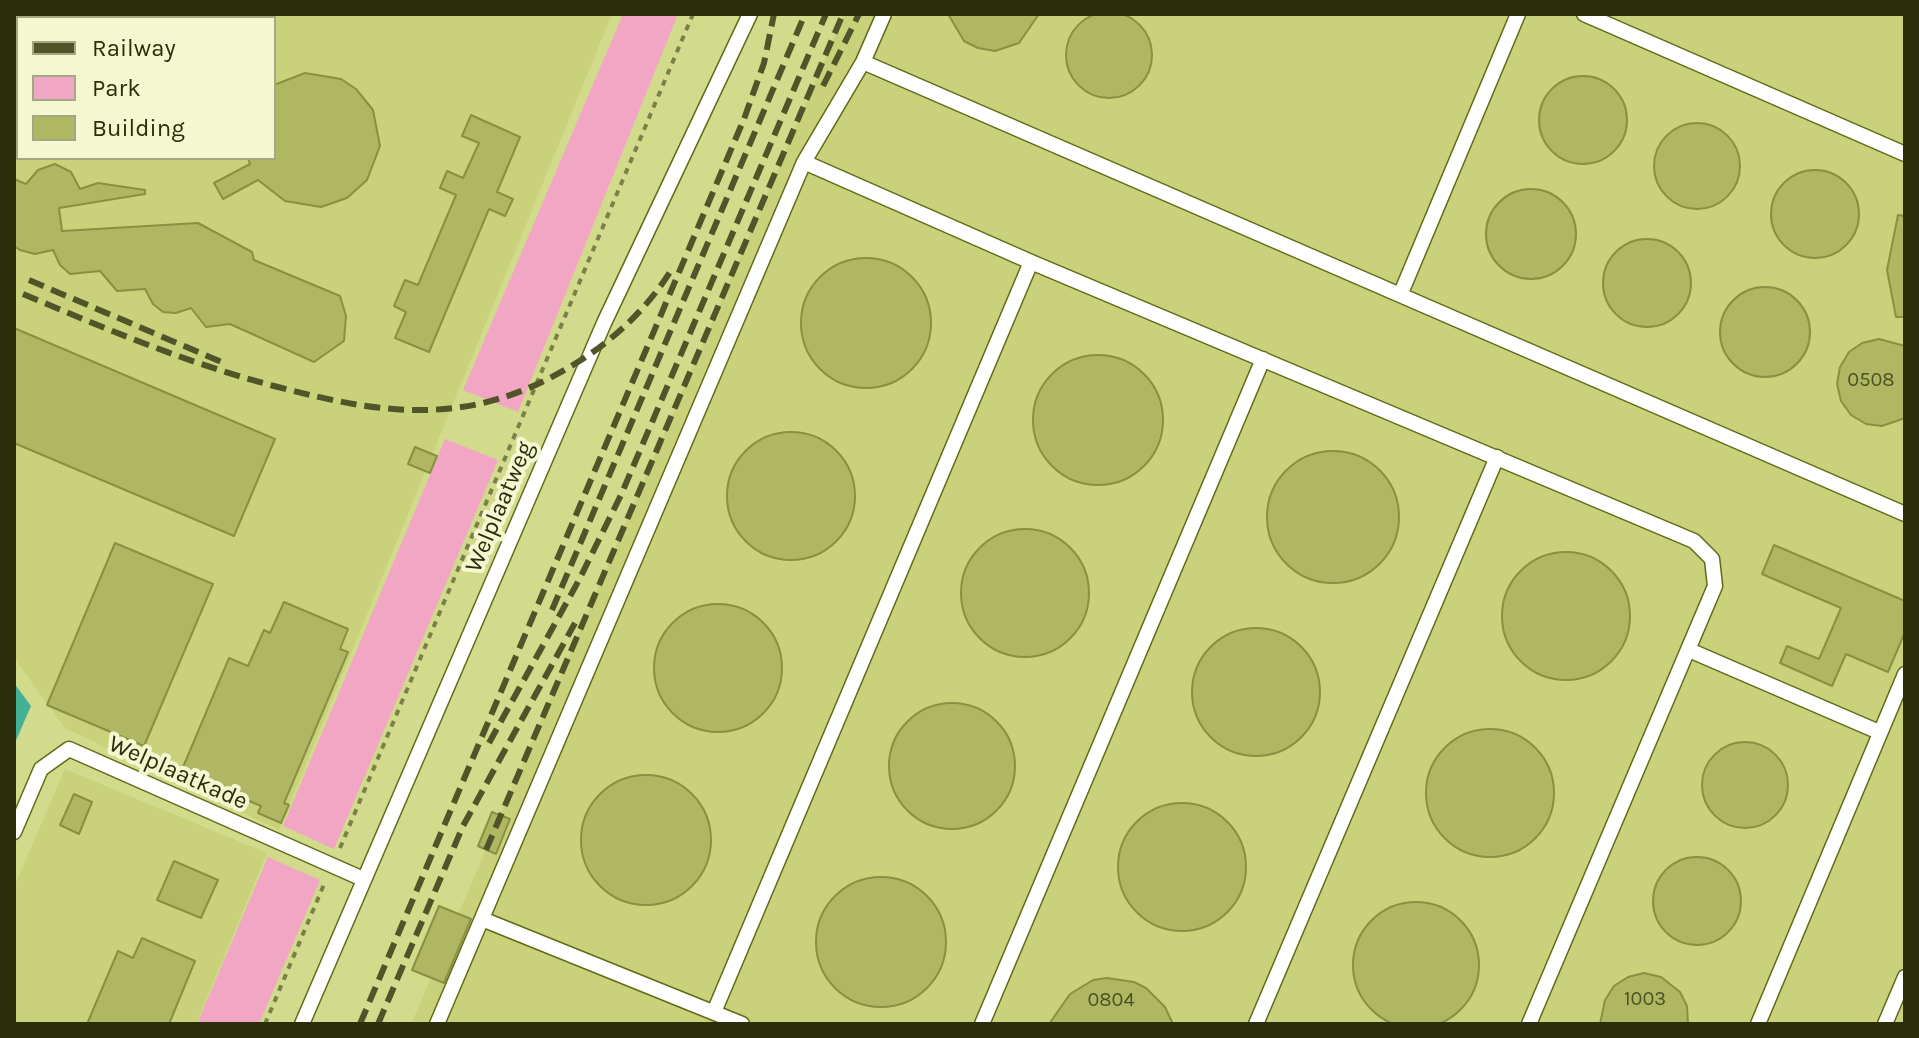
<!DOCTYPE html>
<html>
<head>
<meta charset="utf-8">
<style>
  body { margin:0 }
  #map { position:relative; width:1919px; height:1038px; overflow:hidden; background:#d2db8b; font-family:Karla,sans-serif }
  canvas { display:block }
  .frame { position:absolute; inset:0; border:16px solid #2b2e0c; pointer-events:none }
  .legend { position:absolute; left:16px; top:16px; width:260px; height:144px; box-sizing:border-box; background:#f3f8d1; border:2px solid #a3a782; margin:0; padding:10px 14px; list-style:none; font-size:24px; color:#2b2e0c }
  .legend li { display:flex; align-items:center; gap:16px; height:40px }
  .legend b { width:40px; border:2px solid #a3a782 }
</style>
</head>
<body>
<div id="map">
<canvas width="1919" height="1038"></canvas>
<div class="frame"></div>
<ul class="legend">
<li><b style="height:10px;background:#505428"></b>Railway</li>
<li><b style="height:22px;background:#f1a6c4"></b>Park</li>
<li><b style="height:22px;background:#afb763"></b>Building</li>
</ul>
</div>
<script>
const context = document.querySelector('canvas').getContext('2d');
context.lineJoin = 'round';
function paint(path, color) {
  context.fillStyle = color;
  context.fill(path, 'evenodd');
}
function trace(path, color, width, dash) {
  context.strokeStyle = color;
  context.lineWidth = width;
  context.lineCap = dash ? 'butt' : 'round';
  context.setLineDash(dash || []);
  context.stroke(path);
}
function write(font, color, halo, rows, align = 'center') {
  context.font = font + ' Karla,sans-serif';
  context.lineWidth = 8;
  context.setLineDash([]);
  context.textBaseline = 'middle';
  context.strokeStyle = halo;
  context.fillStyle = color;
  for (const [text, x, y, turn = 0] of rows) {
    context.save();
    context.translate(x, y);
    context.rotate((+turn || 0) * Math.PI / 180);
    context.textAlign = isNaN(turn) ? turn : align;
    if (halo) context.strokeText(text, 0, 0);
    context.fillText(text, 0, 0);
    context.restore();
  }
}
const built = new Path2D(`
  M14,14h598l-333,816 -214,-102 -51,-70zM18,18h256v140h-256z
  M844,14h1061v1010h-1494z
  M65,769l202,84 -71,171h-182v-137z`);
const green = new Path2D(`
  M623,14h55l-160,398 -55,-22z
  M445,439l53,21 -164,389 -51,-23z
  M268,857l52,23 -61,144h-62z`);
const water = new Path2D(`
  M14,683l17,23 -17,39z`);
const building = new Path2D(`
  M1066 55a43 43 0 1 1 86 0a43 43 0 1 1-86 0Z
  M948,14h91l-20,29 -24,8 -17,-3 -14,-7z
  M305,73l36,6 15,10 17,21 7,36 -13,34 -20,18 -26,9 -36,-6 -27,-21 -35,19 -9,-16 36,-19 -2,-6h26v-73z
  M1539 120a44 44 0 1 1 88 0a44 44 0 1 1-88 0Z
  M471,115l49,22 -23,55 16,7 -8,17 -16,-7 -60,143 -34,-14 11,-26 -12,-6 11,-26 13,5 38,-90 -16,-7 7,-17 16,7 16,-35 -17,-7z
  M1654 166a43 43 0 1 1 86 0a43 43 0 1 1-86 0Z
  M55,164l16,8 9,17 18,-6 47,7v4l-86,14 3,23 136,-8 54,29 2,8 86,36 6,20 -2,25 -30,21 -84,-38 -24,3 -15,-19 -15,5 -13,-1 -10,-8 -8,-15 -28,2 -17,-20 -30,3 -10,-9 -7,-15 -18,4 -15,-4 -6,-4v-67l12,5 12,-14z
  M1771 214a44 44 0 1 1 88 0a44 44 0 1 1-88 0Z
  M1486 234a45 45 0 1 1 90 0a45 45 0 1 1-90 0Z
  M1898,215l7,1v101h-9l-9,-47z
  M1603 283a44 44 0 1 1 88 0a44 44 0 1 1-88 0Z
  M801 323a65 65 0 1 1 130 0a65 65 0 1 1-130 0Z
  M1720 332a45 45 0 1 1 90 0a45 45 0 1 1-90 0Z
  M14,328l261,111 -41,97 -220,-93z
  M1879,339l26,7v72l-23,8 -16,-2 -15,-9 -10,-14 -4,-17 3,-17 9,-15 13,-9z
  M1033 420a65 65 0 1 1 130 0a65 65 0 1 1-130 0Z
  M727 496a64 64 0 1 1 128 0a64 64 0 1 1-128 0Z
  M415,447l22,9 -7,17 -22,-9z
  M1267 517a66 66 0 1 1 132 0a66 66 0 1 1-132 0Z
  M961 593a64 64 0 1 1 128 0a64 64 0 1 1-128 0Z
  M115,543l98,41 -69,162 -97,-41z
  M1774,545l131,56v31l-17,40 -42,-18 -14,32 -52,-23 7,-17 32,13 22,-51 -79,-34z
  M1502 616a64 64 0 1 1 128 0a64 64 0 1 1-128 0Z
  M284,602l64,27 -8,20 8,3 -64,151 5,2 -8,18 -23,-10 3,-7 -80,-34 48,-114 19,8 16,-36 6,3z
  M654 668a64 64 0 1 1 128 0a64 64 0 1 1-128 0Z
  M1192 692a64 64 0 1 1 128 0a64 64 0 1 1-128 0Z
  M889 766a63 63 0 1 1 126 0a63 63 0 1 1-126 0Z
  M1426 793a64 64 0 1 1 128 0a64 64 0 1 1-128 0Z
  M1702 785a43 43 0 1 1 86 0a43 43 0 1 1-86 0Z
  M581 840a65 65 0 1 1 130 0a65 65 0 1 1-130 0Z
  M74,794l18,8 -13,32 -19,-9z
  M1118 867a64 64 0 1 1 128 0a64 64 0 1 1-128 0Z
  M492,812l18,7 -14,35 -18,-8z
  M1653 901a44 44 0 1 1 88 0a44 44 0 1 1-88 0Z
  M174,861l44,19 -17,38 -44,-18z
  M816 942a65 65 0 1 1 130 0a65 65 0 1 1-130 0Z
  M1353 965a63 63 0 1 1 126 0a63 63 0 1 1-126 0Z
  M439,906l32,13 -27,64 -32,-13z
  M142,938l53,23 -26,63h-82l31,-73 15,7z
  M1644,973l17,4 19,15 7,14 1,18h-88l5,-24 9,-14 14,-9z
  M1107,978l27,4 12,6 19,19 8,17h-124l21,-30 23,-14z`);
const path = new Path2D(`
  M340,848l353,-834
  M265,1024l60,-142`);
const lane = new Path2D(`
  M1584,14l321,140
  M863,62l1042,452
  M804,162l227,100 663,279 18,18 3,27 -186,438
  M1401,293l117,-279
  M1689,650l190,82
  M14,832l27,-63 28,-20 294,130
  M482,919l260,105
  M714,1012l317,-750
  M302,1024l302,-701 146,-309
  M437,1024l367,-862 59,-100 21,-48
  M982,1024l281,-665
  M1256,1024l241,-567
  M1758,1024l147,-350
  M1885,1024l20,-47`);
const rail = new Path2D(`
  M823,86l36,-72
  M29,280l195,83
  M23,294c83,35 164,69 251,92 110,29 196,42 299,-21 40,-24 74,-56 99,-96
  M552,610l253,-596
  M489,743l90,-163 42,-85 205,-481
  M486,850l357,-836
  M360,1024l384,-905 20,-56 10,-49
  M378,1024l85,-198 112,-203`);
const numberNames = [
  ["0508",1871,380],
  ["1003",1645,999],
  ["0804",1111,1000]
];
const streetNames = [
  ["Welplaatweg",500,507,-67],
  ["Welplaatkade",178,773,24]
];
paint(built, '#c9d27a');
paint(green, '#f1a6c4');
paint(water, '#42b195');
paint(building, '#afb763');
trace(building, '#899042', 2);
trace(lane, '#636916', 17);
trace(path, '#7a8048', 4, [6, 6]);
trace(lane, '#fff', 14);
trace(rail, '#505428', 6, [16, 8]);
write('20px', '#4c5022', null, numberNames);
write('24px', '#2b2e0c', '#f3f8d1', streetNames);
</script>
</body>
</html>
